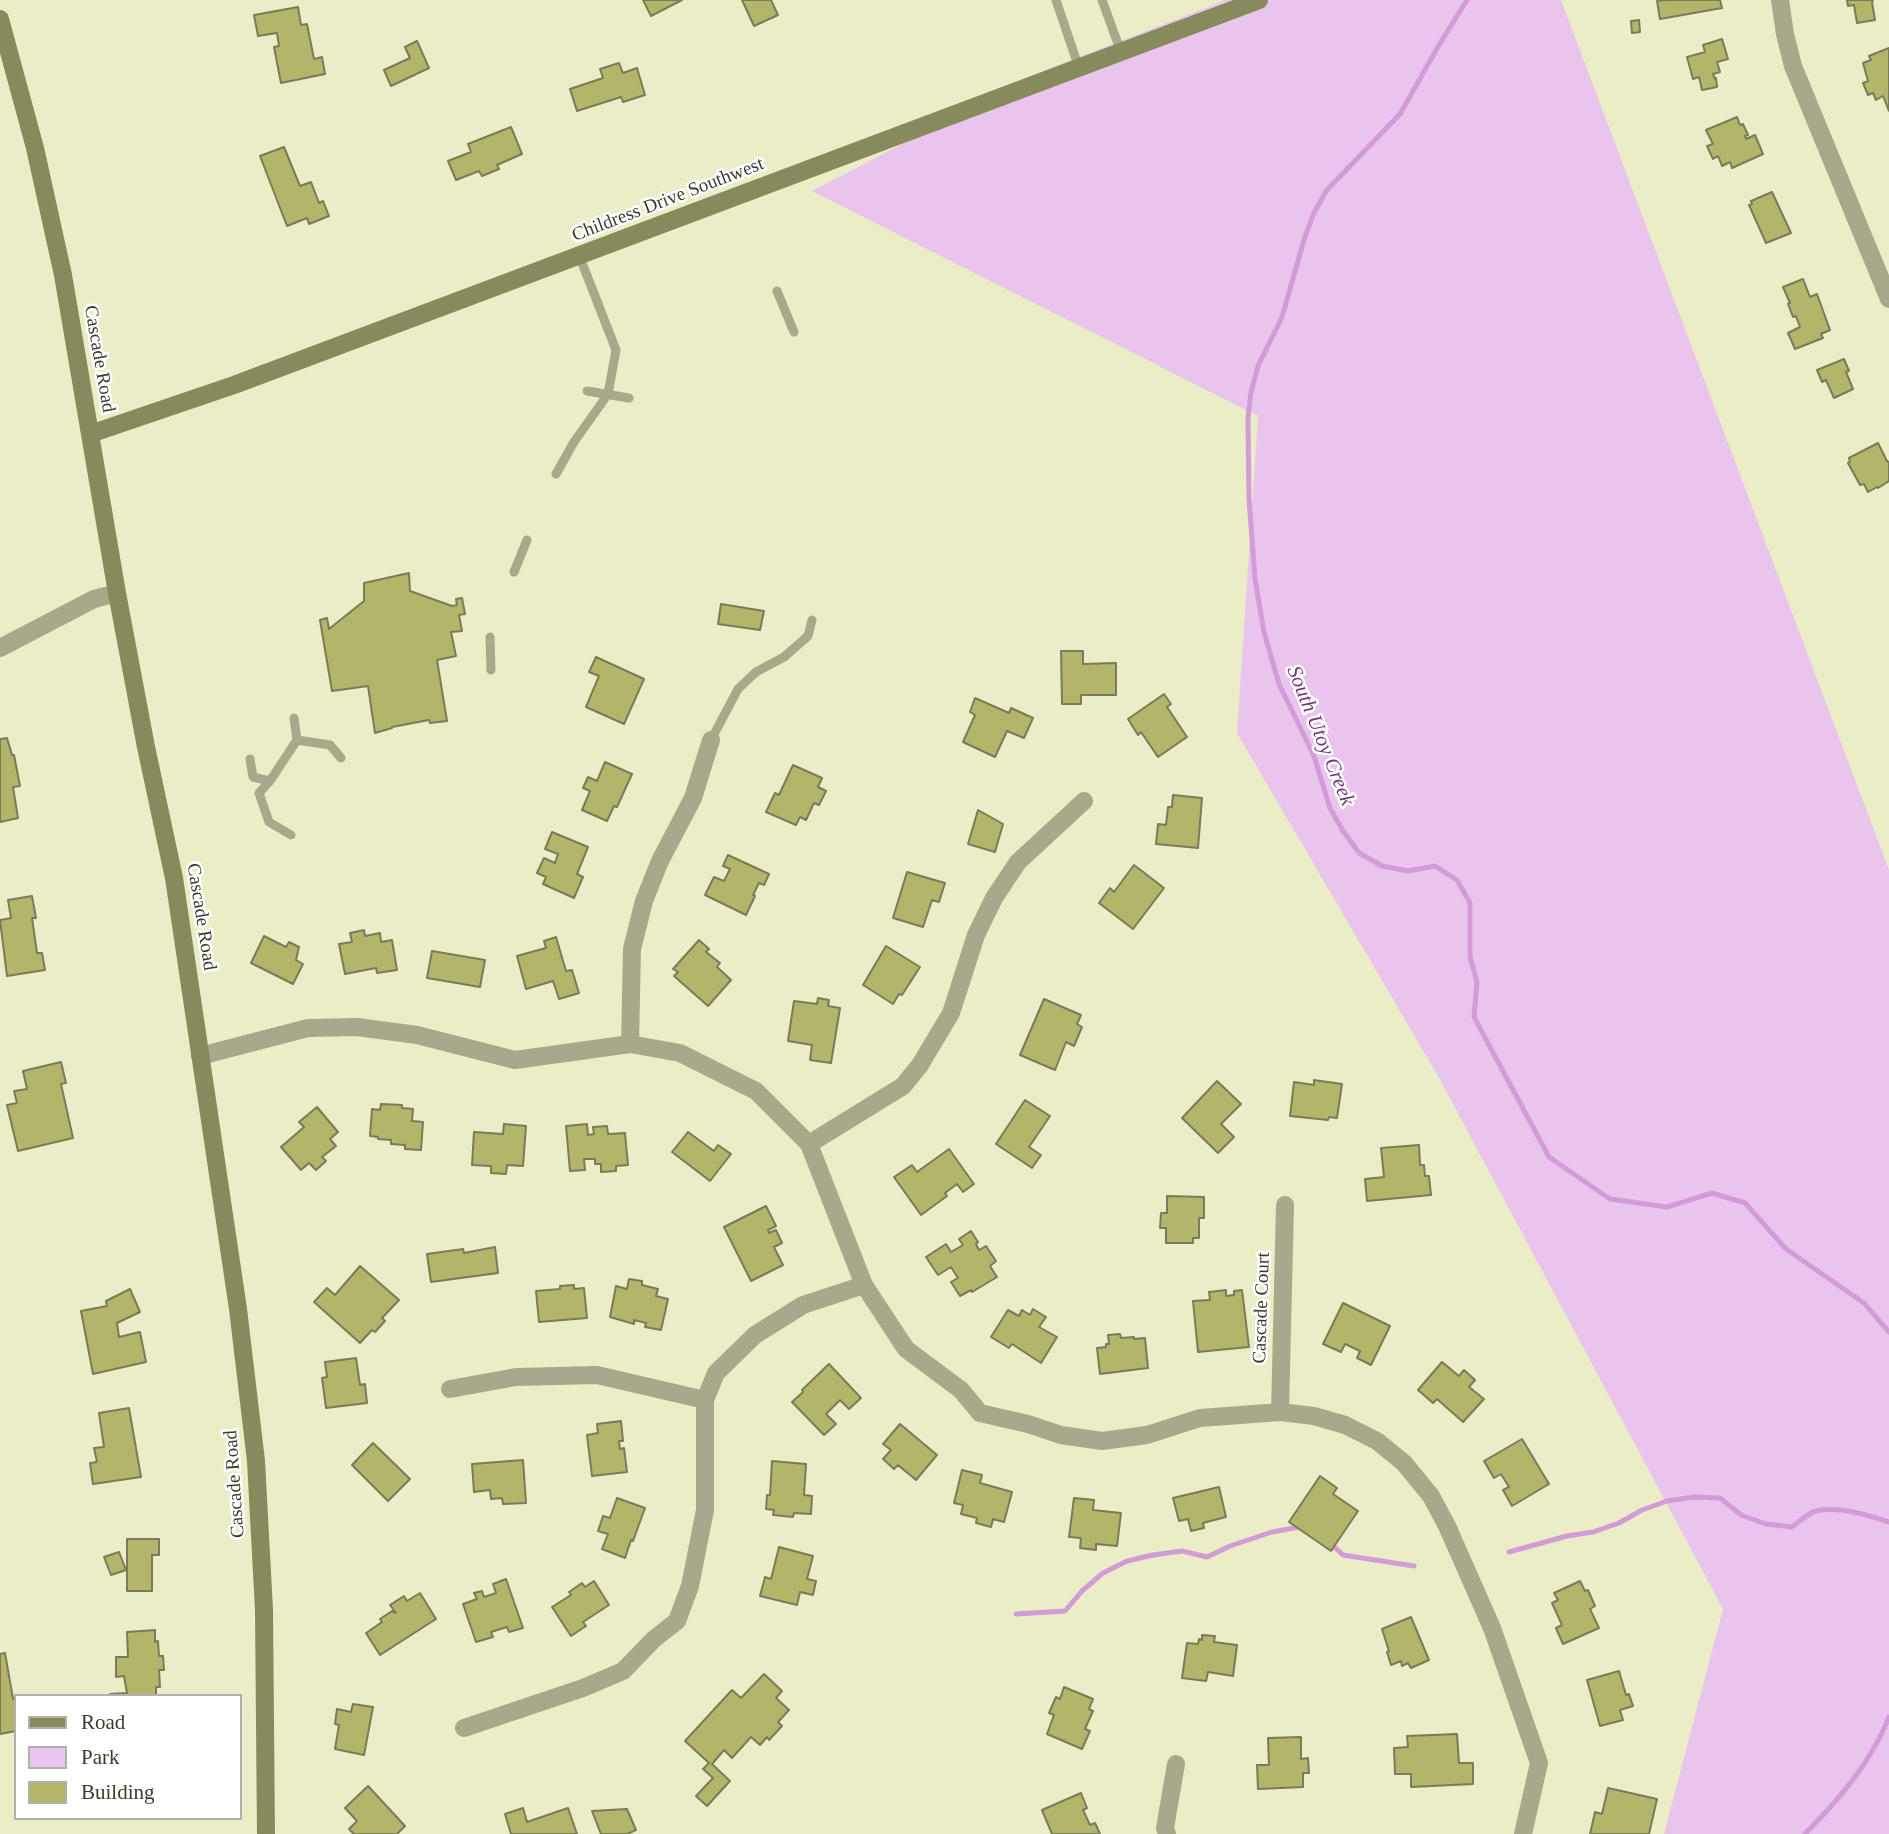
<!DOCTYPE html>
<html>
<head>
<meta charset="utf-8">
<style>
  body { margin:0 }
  #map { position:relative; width:1889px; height:1834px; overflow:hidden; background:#ebedc7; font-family:"Times New Roman",serif }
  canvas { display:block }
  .legend { position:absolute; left:14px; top:1694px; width:228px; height:126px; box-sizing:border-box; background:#fff; border:2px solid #b1b1ab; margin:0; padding:9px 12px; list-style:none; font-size:21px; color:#3b3b2c }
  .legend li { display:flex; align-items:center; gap:14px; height:35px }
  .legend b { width:35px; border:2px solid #b1b1ab }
</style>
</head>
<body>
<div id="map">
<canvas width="1889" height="1834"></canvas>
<ul class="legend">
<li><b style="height:9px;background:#878a5a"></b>Road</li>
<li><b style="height:19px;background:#e9c4ec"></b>Park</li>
<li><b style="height:19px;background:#b2b56a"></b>Building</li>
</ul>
</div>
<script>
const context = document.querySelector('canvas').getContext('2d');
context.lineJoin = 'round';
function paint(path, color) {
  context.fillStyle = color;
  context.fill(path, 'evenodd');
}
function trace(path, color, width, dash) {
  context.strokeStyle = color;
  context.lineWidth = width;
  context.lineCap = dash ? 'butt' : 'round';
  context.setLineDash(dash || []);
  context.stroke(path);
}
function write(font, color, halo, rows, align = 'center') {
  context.font = font + ' "Times New Roman",serif';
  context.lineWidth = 5;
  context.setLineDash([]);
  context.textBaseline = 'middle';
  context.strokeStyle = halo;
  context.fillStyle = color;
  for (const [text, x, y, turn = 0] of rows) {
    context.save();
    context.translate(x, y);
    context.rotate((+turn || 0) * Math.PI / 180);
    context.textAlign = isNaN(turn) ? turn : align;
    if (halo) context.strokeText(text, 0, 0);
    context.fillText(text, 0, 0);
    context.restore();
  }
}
const green = new Path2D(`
  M1226,0h335l328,870v964h-225l59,-225 -285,-533 -201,-343 21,-317 -446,-225 231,-120z`);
const stream = new Path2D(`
  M1467,0l-28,45 -39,69 -74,77 -13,24 -9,25 -22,77 -24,49 -7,26 -3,26 1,81 6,80 9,53 15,52 35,72 16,52 13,23 16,22 23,13 26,5 27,-5 22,14 13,23v54l7,25 -3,35 75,140 61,42 57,8 45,-14 33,10 41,46 78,54 25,29
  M1329,1542l14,13 71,11
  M1509,1552l58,-16 26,-4 26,-9 23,-13 25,-9 27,-4 26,1 21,17 25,9 26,3c7,-5 16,-14 24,-16 24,-5 51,4 73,11
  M1016,1614l49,-3 17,-20 21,-18 24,-12 26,-6 29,-4 25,6 23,-11 42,-14 27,-5 2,1
  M1805,1834c34,-35 66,-71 84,-117`);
const building = new Path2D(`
  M643,0h39l-31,16z
  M742,0h29l7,15 -24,11z
  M1666,0h54l2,8 -62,11 -3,-18z
  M1847,0h26l-1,2 3,18 -18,3 -3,-18 -6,1z
  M298,7l3,18 6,-1 7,35 8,-2 3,17 -44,9 -7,-36 5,-1 -2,-13 -19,3 -4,-21z
  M1639,20l1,12 -8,1 -1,-12z
  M1722,39l6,20 -11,3 3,10 -7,2 2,5 1,-1 1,9 -15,3 -3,-13 -6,2 -6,-22 18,-5 -2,-7z
  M417,41l12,27 -38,18 -7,-16 26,-12 -5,-11z
  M1889,48v63l-6,-15 -7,4 -3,-7 -5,2 -5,-12 5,-2 -5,-18 8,-3 -2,-4z
  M619,63l4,10 14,-5 8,27 -22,7 -2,-5 -44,14 -7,-22 33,-11 -3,-9z
  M1737,117l3,8 3,-1 5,11 -3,1 1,3 9,-4 8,19 -31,14 -2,-6 -8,4 -4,-10 -5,3 -6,-13 6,-2 -7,-14z
  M511,127l11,27 -25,11 2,4 -17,7 -3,-5 -23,9 -8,-19 23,-9 -3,-8z
  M284,147l16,39 11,-4 8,21 4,-2 6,15 -20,8 -2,-6 -20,8 -27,-70z
  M1772,192l19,41 -25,10 -17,-38 3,-1 -1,-3z
  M1803,279l7,18 7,-3 13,36 -9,4 2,4 -28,11 -7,-16 12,-6 -4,-11 -3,1 -5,-13 2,-1 -7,-16z
  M1844,359l5,12 -3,1 7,17 -19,9 -8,-18 -4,2 -5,-12z
  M1878,443l9,18 2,1v19l-11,7 -1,-1 -9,5 -4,-8 -4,1 -12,-22 2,-1 -1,-4z
  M409,573l1,18 42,15 5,-1 -1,-6 6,-1 3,16 -6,1 3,16 -11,1 5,24 -19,4 10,61 -17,2 -1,-3 -37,7v1l-17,5 -7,-47 -36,5 -12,-71 7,-2 2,11 35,-28v-18z
  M721,604l43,7 -4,19 -42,-6z
  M1061,651h22v13l33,-1v32h-35v9h-19z
  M596,657l48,22 -20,45 -38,-17 13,-31 -10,-4z
  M1164,694l7,10 -4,3 20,30 -29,20 -17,-25 -3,3 -10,-16z
  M975,698l34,15 2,-5 22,10 -9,20 -17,-7 -12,26 -32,-15 12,-27 -5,-3z
  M7,738l5,17h2l6,31 -7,1 5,31 -18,4v-83z
  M605,762l27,12 -15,33 -3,-1 -7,15 -25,-11 8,-19 -7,-3 5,-11 9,4z
  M793,765l29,13 -4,9 8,4 -7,14 -5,-2 -8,17 -6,-3 -4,8 -30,-13 9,-19 4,2z
  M1173,795l29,3 -4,50 -42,-4 2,-20 8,1 2,-18h4z
  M978,810l25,14 -8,28 -27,-8z
  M552,832l36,15 -11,27 6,3 -9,21 -31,-14 3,-7 -9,-4 7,-15 11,5 3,-9 -13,-5z
  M728,855l41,19 -5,11 -5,-2 -6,12 2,1 -9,19 -41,-20 9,-18 10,4 6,-12 -7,-3z
  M1134,865l30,23 -31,41 -34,-26 11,-15 4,4z
  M907,872l38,11 -6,19 -7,-2 -9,27 -30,-9z
  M32,896l4,22h-4l5,35h5l3,17 -38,6 -7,-56 11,-2 -3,-18z
  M364,930l1,6 15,-3 1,9 11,-2 5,30 -20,3 -1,-5 -31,6 -6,-30 13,-2 -2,-9z
  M264,936l22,11 3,-5 10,5 -3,13 7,4 -10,20 -42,-21z
  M556,937l10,34 6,-1 7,23 -20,6 -6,-18 -27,8 -9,-33 29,-8 -2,-7z
  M699,940l10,9 -3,3 14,11 -3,4 14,13 -23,26 -34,-30 4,-4 -5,-3z
  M886,946l34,21 -18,28 -3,-1 -6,10 -30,-19z
  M432,951l53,9 -5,27 -53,-9z
  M818,998l11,2 -1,6 12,2 -9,55 -21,-3 2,-15 -24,-4 6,-40 23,3z
  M1044,999l37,16 -4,9 5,3 -8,19 -8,-4 -11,28 -35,-15z
  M61,1062l5,21 -5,1 12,54 -55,13 -11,-46 10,-2 -3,-12 13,-2 -4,-18z
  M1314,1080l28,4 -5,34 -8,-1 -1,3 -38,-4 4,-34 20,3z
  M1217,1081l24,23 -20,20 13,13 -16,16 -36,-35z
  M1025,1100l25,16 -21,31 12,8 -9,13 -36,-24z
  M381,1104l21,1v3l11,1 -1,12 11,1 -2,28 -16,-1v-4l-14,-1v-4l-13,-1v-2l-8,-1 2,-27 8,1z
  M317,1107l21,25 -8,7 6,7 -14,11 4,4 -10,9 -7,-7 -8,7 -20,-23 23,-20 -5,-5z
  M504,1124l22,2 -3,40 -16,-1 -1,9 -15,-1v-7l-19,-1 2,-33 29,2z
  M587,1124l1,11 6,-1 -1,-7 14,-1 1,8 17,-1 3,32 -12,1v5l-15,1v-8h-6v-5h-11l1,11 -15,1 -4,-45z
  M688,1132l26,19 4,-6 13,9 -21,27 -38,-29z
  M1419,1145l1,20h4l1,11h4l2,19 -64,6 -2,-22 19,-2 -3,-29z
  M949,1149l25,35 -11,8 -6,-8 -12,9 2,3 -26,19 -27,-38 18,-12 5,7z
  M1167,1196l37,1v21h-5v20h-6v5h-27v-15h-6l1,-15h6z
  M766,1206l10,20 -8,4 1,3 7,-3 6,13 -8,4 9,18 -32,16 -27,-54z
  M971,1231l7,11 -2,2 3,6 7,-4 10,15 -6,5 7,11 -25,15 -1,-2 -11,6 -9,-14 7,-4 -7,-11 -13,8 -12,-18 20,-13 5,8 12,-7 -4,-6z
  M495,1247l3,26 -67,9 -4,-28 36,-5 1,4z
  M360,1266l39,34 -17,18 3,3 -10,11 -3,-2 -12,13 -46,-41 13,-14 8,7z
  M629,1279l13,2v4l16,4 -2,7 12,3 -7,31 -16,-3 1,-4 -12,-3v4l-24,-7 6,-31 11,3z
  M574,1285v4l10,-1 3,30 -48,4 -3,-31 24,-2v-3z
  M130,1289l10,23 -23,11 2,14 21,-5 6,30 -53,12 -12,-63 26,-5 -1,-5z
  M1226,1290v6l8,-1v-4l8,-1 7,57 -51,5 -5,-51 17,-1 -1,-8z
  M1343,1303l47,23 -19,39 -14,-7 3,-7 -15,-7 -4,8 -18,-8z
  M1033,1309l13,8 -7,10 18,10 -16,26 -29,-19 -3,4 -18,-11 17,-27 11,6 3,-6 8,5z
  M1120,1334l1,4 13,-1v2l11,-1 3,30 -48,6 -3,-26 9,-1v-3h3l-1,-9z
  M356,1358l4,27 5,-1 2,19 -41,5 -4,-30 5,-1 -2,-15z
  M1442,1362l17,14 5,-6 11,10 -6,7 15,12 -21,23 -26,-23 -4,4 -15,-13z
  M829,1364l32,34 -12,11 -9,-9 -14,14 10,10 -12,11 -32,-33 11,-10 -1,-2z
  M129,1408l12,69 -48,7 -3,-21 7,-1 -3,-14 10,-1 -5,-34z
  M621,1421l2,20h-4l1,8 4,-1 3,24 -35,4 -5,-41 11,-2 -1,-9z
  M900,1424l37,31 -21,25 -18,-15 -4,4 -11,-10 8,-9 -8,-6z
  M1522,1439l27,45 -37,22 -9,-16 6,-3 -8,-13 -7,4 -10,-17z
  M373,1443l37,36 -22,22 -36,-36z
  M523,1460l3,43 -23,1 -1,-6 -11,1 -1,-9 -16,2 -2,-28z
  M772,1461l34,3 -2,31 8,1 -1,18 -17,-1 -1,4 -20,-2 1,-5 -8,-1 1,-14h3z
  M962,1470l20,5 -2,8 32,9 -8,30 -11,-3 -2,8 -15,-4 1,-5 -16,-4 2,-9 -9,-2z
  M1320,1476l17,12 -4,6 25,17 -27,40 -42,-29z
  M1219,1487l7,30 -23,6 1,5 -13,3 -3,-12 -9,2 -6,-23z
  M617,1498l28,10 -12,33 -2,-1 -6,18 -23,-9 6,-15 -10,-3 5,-15 7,2z
  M1074,1498l20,2 -1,10 28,3 -4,33 -21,-2v6l-16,-2 1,-10 -12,-1z
  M127,1539h32v16h-7v36h-25z
  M779,1547l34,9 -6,23 9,2 -3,14 -13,-3 -3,13 -37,-9 5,-19 6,2z
  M119,1552l7,18 -15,5 -7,-18z
  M506,1579l17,49 -14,4 -2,-5 -16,5 2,5 -17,5 -13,-38 14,-5 -3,-6 8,-2 2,6 12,-4 -3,-9z
  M594,1581l15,24 -26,17 3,4 -15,10 -19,-29 19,-12 -2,-3 13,-9 3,4z
  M1580,1581l5,10 3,-1 7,16 -5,3 9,19 -36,16 -7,-16 6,-3 -10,-22 6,-3 -4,-7z
  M420,1593l16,26 -56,36 -14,-22 16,-11 -2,-3 12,-8 4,2 -6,-8 14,-9 3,5z
  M1411,1617l18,43 -18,8 -3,-5 -6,3 -1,-5 -10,4 -4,-13 2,-1 -7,-22z
  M155,1630v12l3,-1 1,15h4l1,14h-5l1,17h-4v9h-46v-2l17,-1 -3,-17 -8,1v-20h12l-1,-25z
  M1202,1635l13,1 -1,6 23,3 -4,31 -25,-4 -2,9 -24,-3 5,-35 11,1 1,-5 3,1z
  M5,1653l8,46 3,-1v33l-16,3v-80z
  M1619,1671l7,24 3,-1 4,12 -13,4 3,10 -23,6 -13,-46z
  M764,1674l18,17 -6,7 13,12 -11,12 4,4 -13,14 -2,-3 -7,8 -9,-8 -19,21 -8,-8 -12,14 18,17 -23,25 -11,-10 17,-18 -10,-9 6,-6 -24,-22 47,-51 9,8z
  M1064,1687l29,12 -4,10 4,2 -8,18 5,2 -8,18 -35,-15 7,-19 -5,-2 7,-16 4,2z
  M353,1704l20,3 -9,48 -29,-6 4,-24 -4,-1 2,-15 14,3z
  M1457,1734l2,29h14v21l-62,3v-13h-16l-1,-26 14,-1 -1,-11z
  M1301,1737v22l7,-1 1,15h-6v14l-45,2 -1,-24h12l-1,-27z
  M368,1786l37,40 -8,8h-43l-5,-5 8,-8 -12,-13z
  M1608,1788l49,11 -8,35h-59l5,-22 7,2z
  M1081,1793l6,15 -4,2 7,15 5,-2 5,11h-48l-10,-24z
  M523,1808l4,14 41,-14 9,26h-66l-6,-20z
  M627,1809l9,21 -9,4h-26l-9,-23z`);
const lane = new Path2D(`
  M1056,0l23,68
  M1102,0l19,52
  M777,291l17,41
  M587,391l42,7
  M556,474l18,-32 34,-48 8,-44 -37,-95
  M514,572l13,-32
  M490,637l1,33
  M297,740l33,5 11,13
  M711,740l27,-51 18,-17 28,-15 24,-21 4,-16
  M250,759l3,18 17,4
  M291,835l-22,-13 -10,-29 11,-12 27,-41 -3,-22`);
const street = new Path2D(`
  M1780,0l5,34 8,32 96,233
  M0,648l94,-49 23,-6
  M630,1044l2,-95 12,-48 16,-40 33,-63 18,-58
  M200,1056l108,-28 49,-1 60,8 98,25 115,-16 50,9 76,38 53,53 55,141 42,64 55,41 19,23 48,11 33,11 41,6 45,-6 53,-17 80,-6 34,4 31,9 32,16 27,22 27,33 16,30 45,102 47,135 -16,71
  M809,1144l94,-58 17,-21 31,-52 25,-78 18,-37 24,-36 66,-61
  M450,1389l66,-12 81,-2 108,25
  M1280,1412l5,-207
  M464,1728l119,-40 40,-17 31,-32 23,-18 13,-35 15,-76v-110l11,-27 39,-38 48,-30 61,-20
  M1167,1834l-2,-6 11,-64`);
const secondary = new Path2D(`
  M0,19l35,129 28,127 54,318 29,154 28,131 64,431 18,152 8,149 2,224
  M90,434l144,-49 1025,-385`);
const streetNames = [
  ["Childress Drive Southwest",668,200,-21],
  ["Cascade Road",99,359,80],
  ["Cascade Road",201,917,81],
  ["Cascade Court",1262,1308,-88],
  ["Cascade Road",235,1484,-94]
];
const waterNames = [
  ["South Utoy Creek",1320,736,68]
];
paint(green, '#e9c4ec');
trace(stream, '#d29dd6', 5);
paint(building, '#b2b56a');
trace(building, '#7a7c59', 2);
trace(lane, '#a7a98a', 9);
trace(street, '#a7a98a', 18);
trace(secondary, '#878a5a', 18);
write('19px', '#3b3b2c', '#fff', streetNames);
write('italic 21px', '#75367b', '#fff', waterNames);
</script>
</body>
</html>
